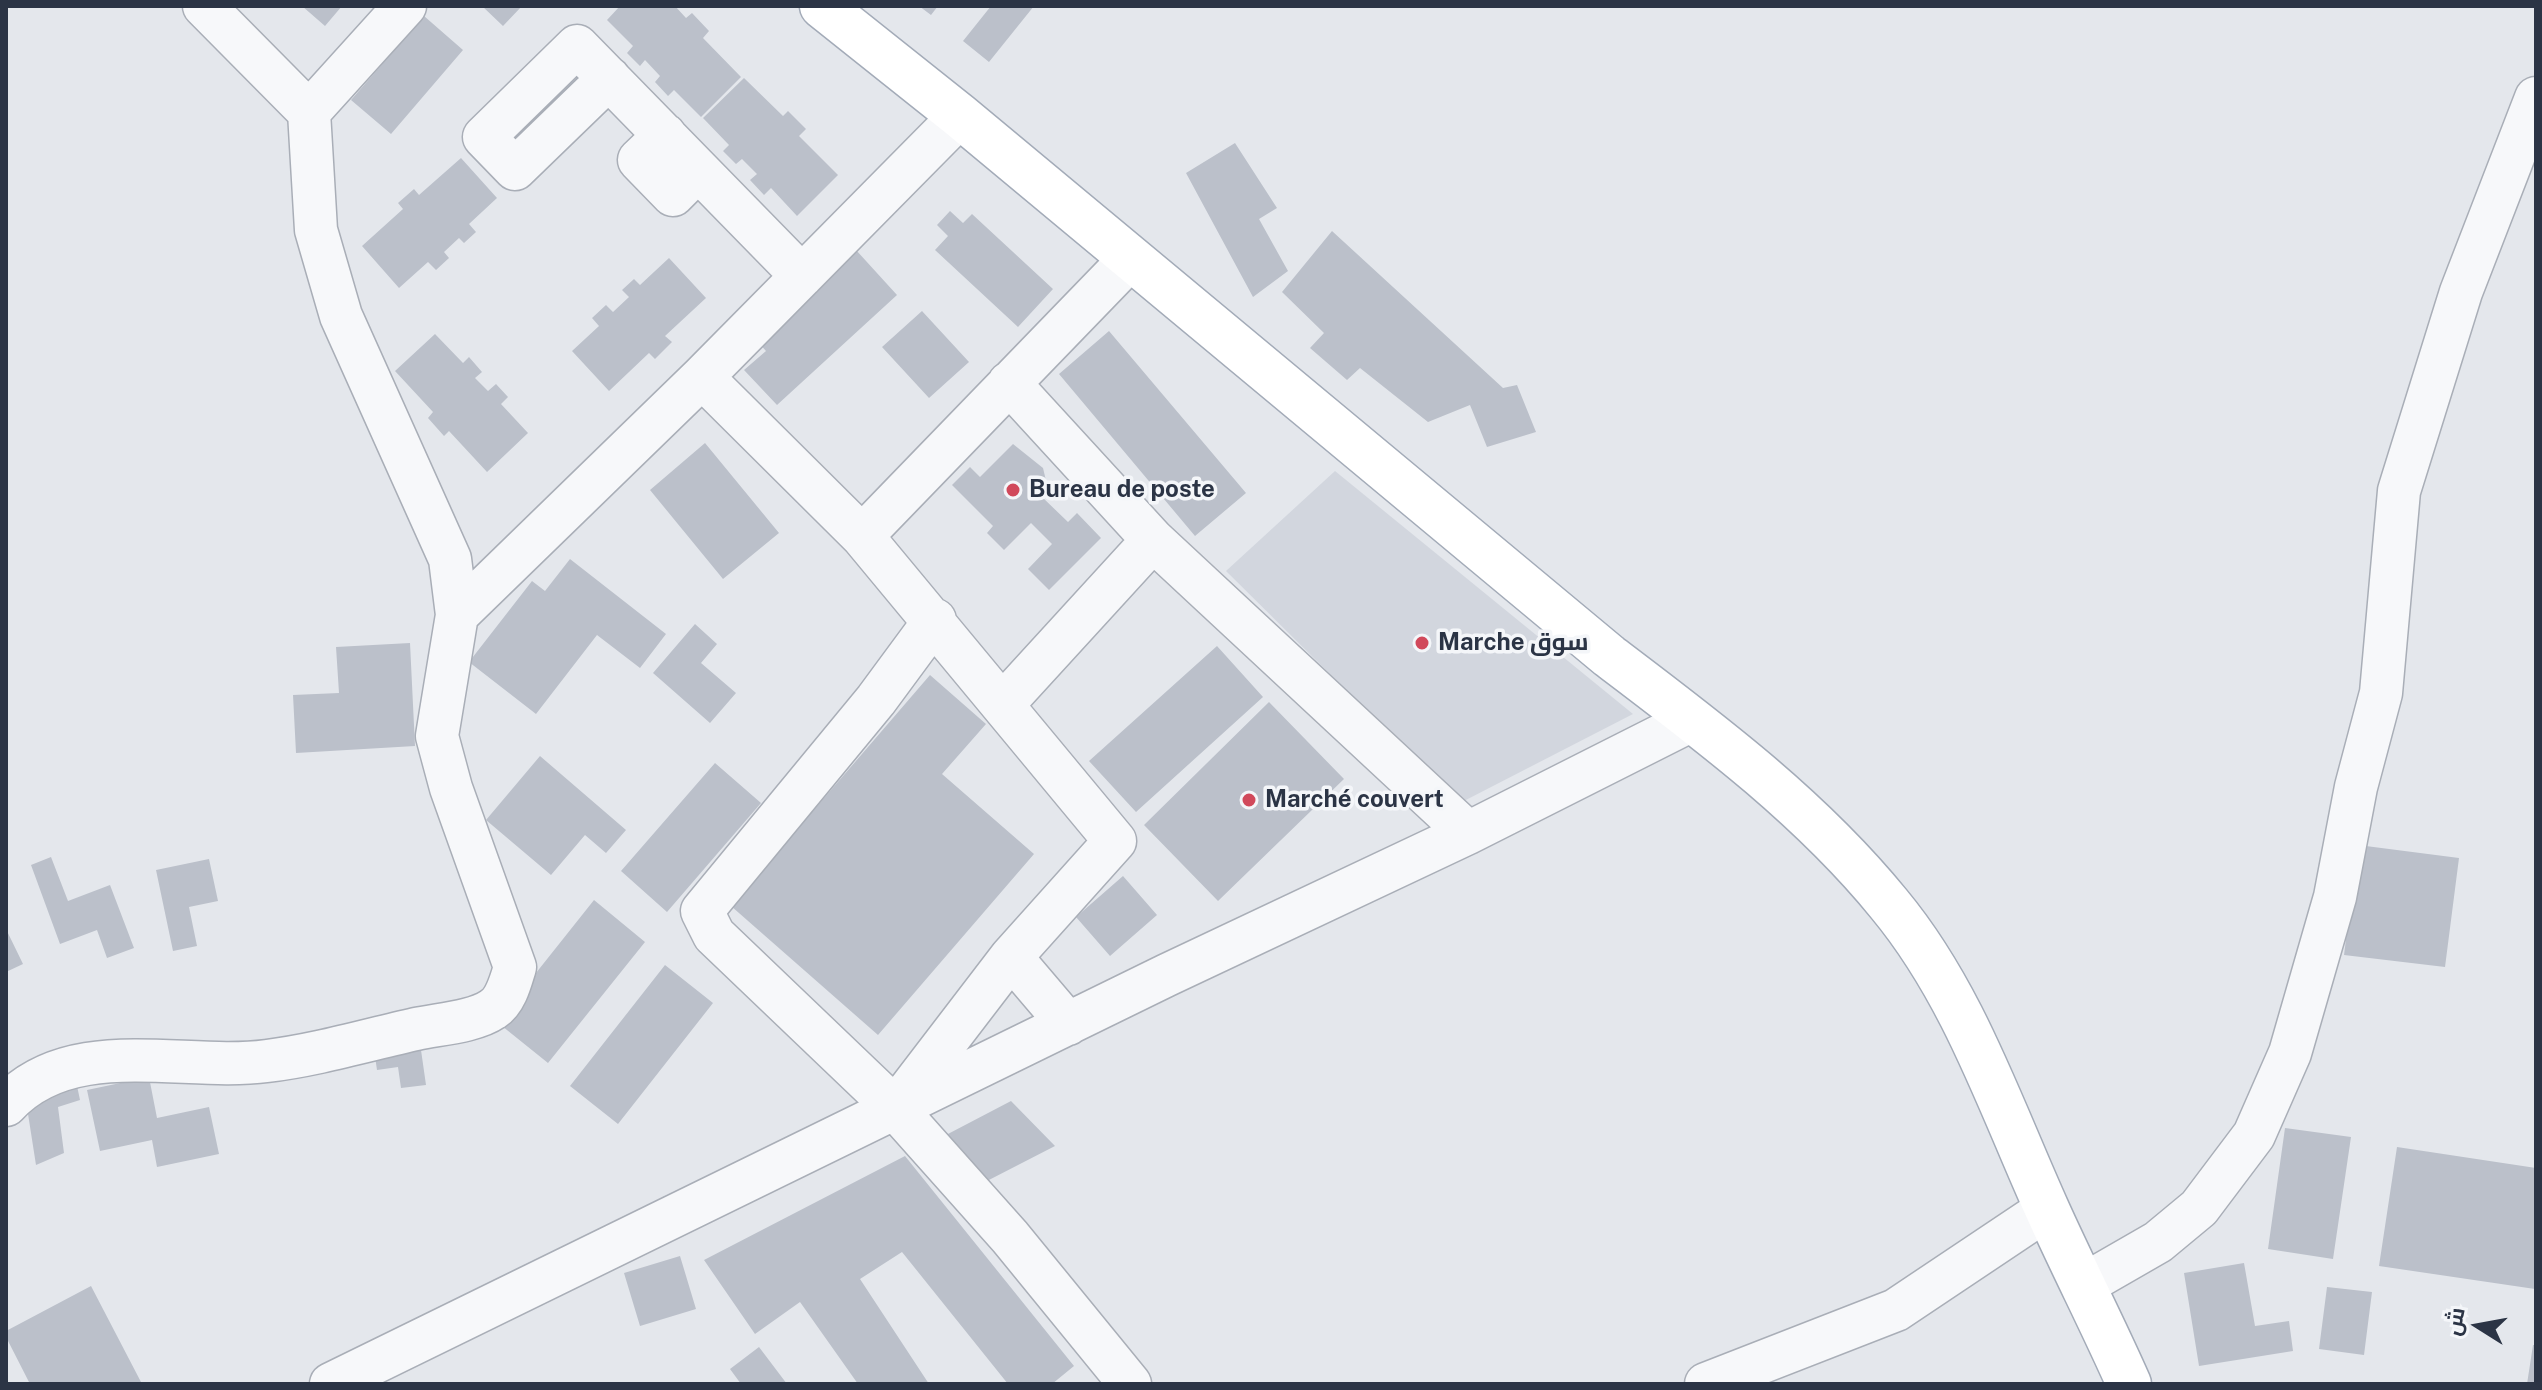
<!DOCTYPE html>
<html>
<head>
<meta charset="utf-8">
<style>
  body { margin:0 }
  #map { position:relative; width:2542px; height:1390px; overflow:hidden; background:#e4e7ec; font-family:"Public Sans",Cairo,sans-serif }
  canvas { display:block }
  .frame { position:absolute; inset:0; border:8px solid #2b3445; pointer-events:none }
  .north { position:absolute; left:2438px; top:1286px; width:80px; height:80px; -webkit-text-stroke:6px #f4f6f9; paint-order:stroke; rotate:281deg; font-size:22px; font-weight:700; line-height:32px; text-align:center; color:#2b3445 }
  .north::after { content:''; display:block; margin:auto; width:28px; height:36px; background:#2b3445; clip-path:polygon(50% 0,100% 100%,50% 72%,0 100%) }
</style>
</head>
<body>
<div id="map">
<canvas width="2542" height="1390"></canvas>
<div class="frame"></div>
<div class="north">ش</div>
</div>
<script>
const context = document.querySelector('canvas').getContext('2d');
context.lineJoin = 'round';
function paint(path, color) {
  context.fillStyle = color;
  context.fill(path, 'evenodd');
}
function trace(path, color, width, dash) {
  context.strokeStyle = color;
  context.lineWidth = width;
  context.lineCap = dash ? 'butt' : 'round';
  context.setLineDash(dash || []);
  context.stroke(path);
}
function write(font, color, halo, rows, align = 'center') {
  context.font = font + ' "Public Sans",Cairo,sans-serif';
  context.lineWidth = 7;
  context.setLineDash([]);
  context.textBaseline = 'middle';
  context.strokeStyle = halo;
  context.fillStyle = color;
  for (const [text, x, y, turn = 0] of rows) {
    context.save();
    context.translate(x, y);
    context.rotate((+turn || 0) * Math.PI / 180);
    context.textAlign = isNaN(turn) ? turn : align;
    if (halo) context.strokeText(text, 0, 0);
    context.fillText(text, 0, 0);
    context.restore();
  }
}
const built = new Path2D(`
  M1335,471l298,243 -173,89 -234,-232z`);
const building = new Path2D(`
  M302,6h40l-17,20z
  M482,6h40l-19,20z
  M620,6h55l11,12 6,-5 17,18 -6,7 38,39 -40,40 -27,-27 -6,6 -13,-14 5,-6 -15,-16 -5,6 -13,-13 6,-7 -26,-26z
  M919,6h19l-7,9z
  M991,6h43l-45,56 -26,-21z
  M424,16l39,34 -72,84 -40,-34z
  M744,78l39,38 5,-5 18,18 -7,7 39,39 -41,41 -26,-28 -7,7 -14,-15 7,-6 -15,-15 -6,5 -13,-13 6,-6 -26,-27z
  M1235,143l42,65 -18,11 29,52 -35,26 -67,-124z
  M461,158l36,40 -28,26 7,8 -12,11 -5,-5 -15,14 5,6 -13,12 -8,-8 -29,26 -37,-42 41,-37 -5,-6 16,-14 5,6z
  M950,211l13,12 9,-9 81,75 -35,38 -83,-77 13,-14 -11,-11z
  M1332,231l171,157 14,-3 19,47 -49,15 -17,-42 -42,17 -68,-54 -13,12 -37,-32 14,-15 -42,-41z
  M856,250l41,45 -120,110 -33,-35 22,-19 -9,-10z
  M669,258l37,40 -41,38 7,6 -17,17 -6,-6 -40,38 -37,-40 27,-25 -7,-8 14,-13 7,7 16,-15 -7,-7 12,-11 6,6z
  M922,311l47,51 -40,36 -47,-51z
  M1109,331l137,162 -51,43 -136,-162z
  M435,334l28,29 6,-6 13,15 -7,6 13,13 8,-7 12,13 -7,7 27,29 -41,39 -38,-41 -5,5 -16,-18 5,-6 -38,-41z
  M705,443l74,90 -56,46 -73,-89z
  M1013,444l30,24 5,21 -7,7 27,26 9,-9 24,25 -52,52 -21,-21 24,-25 -21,-21 -27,27 -17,-17 6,-7 -41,-41 18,-18 10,10z
  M570,559l96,75 -26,34 -43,-33 -61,79 -67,-52 63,-81 13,10z
  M695,624l22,20 -16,19 35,30 -26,30 -57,-50z
  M410,643l5,103 -119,7 -3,-58 46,-2 -3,-46z
  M1217,646l46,51 -127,115 -47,-51z
  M930,675l56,49 -44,50 92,80 -156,181 -147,-129z
  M1269,702l75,77 -126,122 -74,-76z
  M540,756l86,74 -20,23 -21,-18 -34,40 -65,-55z
  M715,763l46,40 -94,109 -46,-41z
  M2358,845l101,13 -14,109 -101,-12z
  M51,857l17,44 42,-16 24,63 -27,10 -10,-28 -37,14 -29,-79z
  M209,859l9,42 -29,6 8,39 -24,5 -17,-81z
  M1123,876l34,39 -47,41 -34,-39z
  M594,900l51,42 -97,121 -51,-41z
  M6,929l17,35 -17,8z
  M665,965l48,38 -95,121 -48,-38z
  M419,1036l7,49 -25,3 -3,-21 -21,3 -4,-27z
  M149,1077l8,41 52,-11 10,47 -62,13 -5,-27 -52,11 -13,-61z
  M76,1081l4,19 -22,7 6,46 -28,12 -10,-64z
  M1011,1101l44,45 -70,36 -39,-47z
  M2285,1128l66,9 -18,122 -65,-10z
  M2397,1147l139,21 -1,121 -156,-23z
  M905,1156l169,210 -22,18h-44l-106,-132 -42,27 69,105h-71l-58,-82 -45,32 -51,-74z
  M680,1256l16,53 -56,17 -16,-53z
  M2244,1263l11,63 34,-5 4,30 -94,15 -15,-93z
  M91,1286l50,96 -111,2 -24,-47v-6z
  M2327,1287l45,5 -8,63 -45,-6z
  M2533,1345h3v39h-9z
  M759,1347l28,37h-46l-11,-15z`);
const street = new Path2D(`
  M609,78l-94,91 -31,-32 93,-91 225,230
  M309,112l96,-106
  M665,135l-26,25 34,35 25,-25
  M702,377l160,159 253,305 -104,116 57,67
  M1009,383l144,157 315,293
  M862,536l269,-278
  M457,615l245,-238 258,-261
  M935,620l-59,80 -174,211 12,24 181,173 115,129 120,147
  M1003,704l150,-164
  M900,1102l111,-145
  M6,1105c65,-71 177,-33 261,-44 50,-6 100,-21 149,-32 23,-5 58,-7 77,-20 13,-8 18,-29 22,-42l-64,-179 -14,-52 20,-121 -7,-56 -109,-243 -25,-86 -7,-118 -105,-106
  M2085,1284l73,-42 41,-34 55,-73 36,-82 45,-156 21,-110 25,-94 18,-202 62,-199 75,-194
  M331,1384l836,-409 301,-142 224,-113
  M1706,1384l190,-74 151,-101`);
const primary = new Path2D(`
  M822,6l138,110 649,540c99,75 201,151 280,248 74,89 111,201 158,305 26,58 56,116 82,175`);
const markers = [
  [1013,490,8,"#d1495b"],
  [1422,643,8,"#d1495b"],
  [1249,800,8,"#d1495b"]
];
const poiNames = [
  ["Bureau de poste",1029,490],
  ["Marche سوق",1438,643],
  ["Marché couvert",1265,800]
];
paint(built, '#d2d6de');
paint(building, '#bbc0ca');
trace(street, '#a9aeb7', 45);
trace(primary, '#a3abb8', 47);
trace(street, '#f7f8fa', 42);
trace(primary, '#fff', 44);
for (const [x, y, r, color] of markers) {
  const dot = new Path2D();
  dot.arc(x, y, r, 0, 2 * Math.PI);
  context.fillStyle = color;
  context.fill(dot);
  trace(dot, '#f4f6f9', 3);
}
write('bold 24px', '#2b3445', '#f4f6f9', poiNames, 'left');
</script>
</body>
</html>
